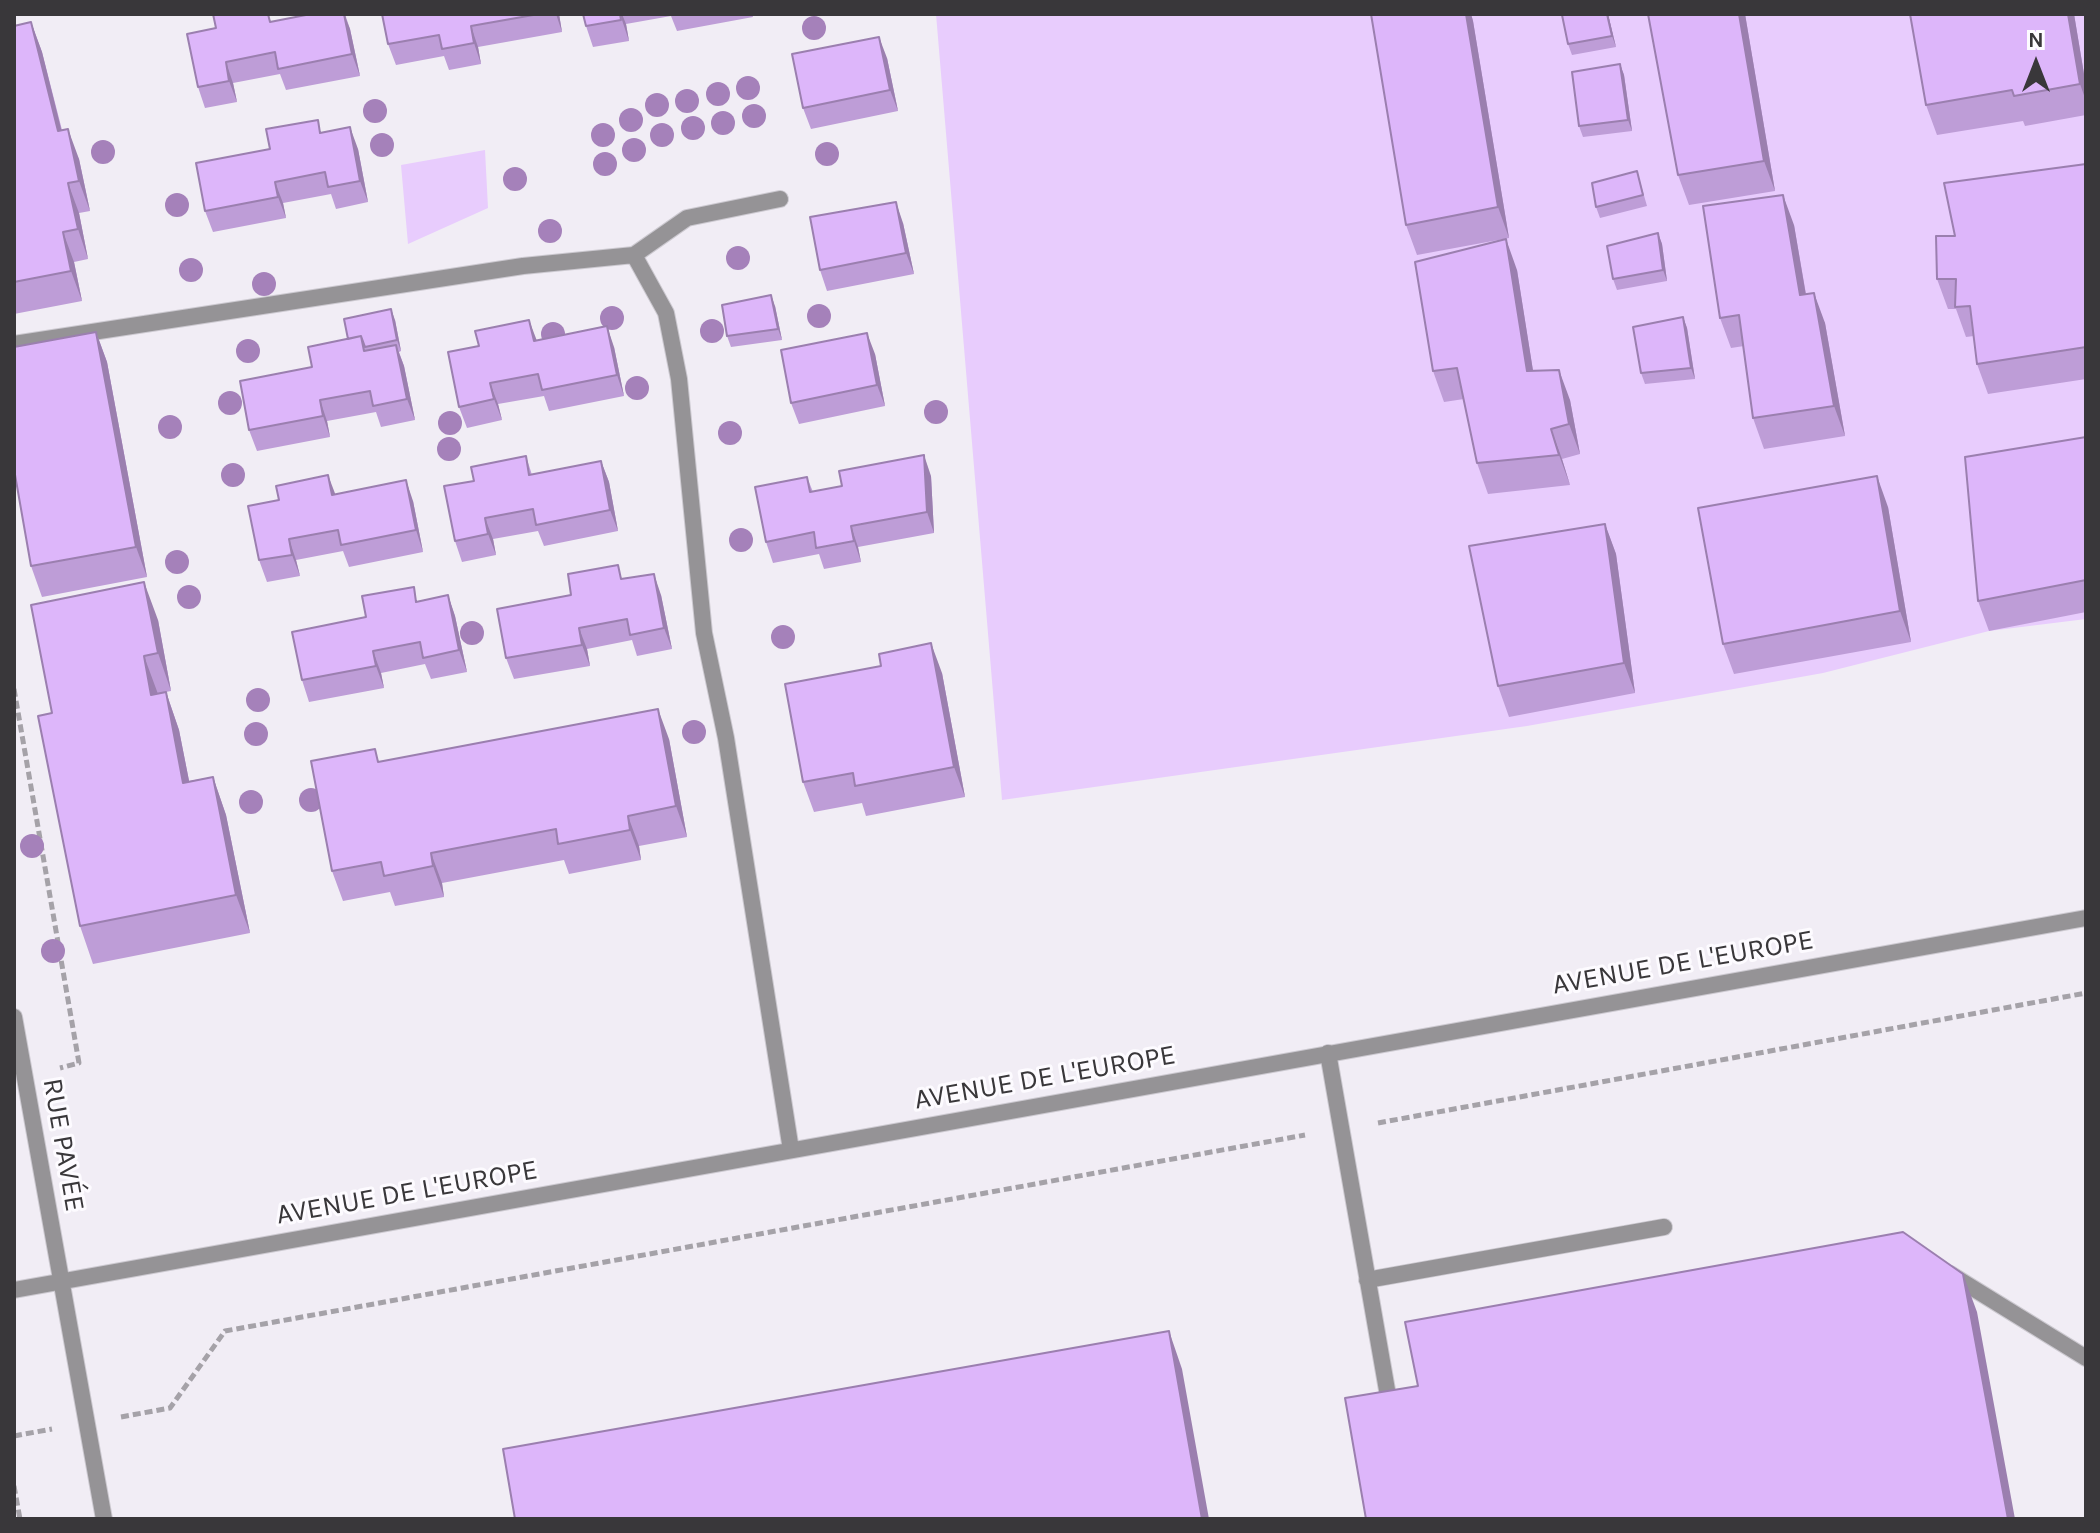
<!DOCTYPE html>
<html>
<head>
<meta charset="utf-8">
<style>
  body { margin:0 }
  #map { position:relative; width:2100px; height:1533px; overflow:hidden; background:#f1edf5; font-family:Karla,sans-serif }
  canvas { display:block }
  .frame { position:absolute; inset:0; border:16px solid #39373a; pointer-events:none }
  .north { position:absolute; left:1996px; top:24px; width:80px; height:80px; -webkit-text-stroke:6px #fdfbff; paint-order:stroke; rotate:0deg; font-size:22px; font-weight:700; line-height:32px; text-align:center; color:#39373a }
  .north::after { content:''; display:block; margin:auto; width:28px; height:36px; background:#39373a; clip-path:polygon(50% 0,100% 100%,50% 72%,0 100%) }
</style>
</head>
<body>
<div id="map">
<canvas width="2100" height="1533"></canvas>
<div class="frame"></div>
<div class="north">N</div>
</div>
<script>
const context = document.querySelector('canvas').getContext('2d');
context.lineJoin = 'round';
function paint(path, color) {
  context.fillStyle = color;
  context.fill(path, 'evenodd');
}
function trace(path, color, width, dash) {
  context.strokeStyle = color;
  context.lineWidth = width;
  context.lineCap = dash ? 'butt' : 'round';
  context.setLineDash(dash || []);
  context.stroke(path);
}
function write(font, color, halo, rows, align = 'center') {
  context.font = font + ' Karla,sans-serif';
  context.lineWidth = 6;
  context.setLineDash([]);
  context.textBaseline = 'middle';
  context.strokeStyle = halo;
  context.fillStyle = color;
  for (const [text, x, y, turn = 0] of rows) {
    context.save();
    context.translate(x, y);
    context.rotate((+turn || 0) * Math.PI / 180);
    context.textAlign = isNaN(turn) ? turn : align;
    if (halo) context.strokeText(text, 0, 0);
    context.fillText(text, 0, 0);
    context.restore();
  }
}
const green = new Path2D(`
  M936,14h1150v605l-97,12 -166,42 -296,53 -525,74z
  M485,150l3,58 -80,36 -7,-79z`);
const path = new Path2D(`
  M14,689l65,374 -19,5
  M1378,1123l708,-130
  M121,1417l49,-9 55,-77 1080,-196
  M14,1436l38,-7
  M14,1486l6,33`);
const lane = new Path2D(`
  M1328,1053l59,337
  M1950,1274l136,84
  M1367,1280l297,-53`);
const street = new Path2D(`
  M634,255l53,-37 93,-19
  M14,344l509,-78 111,-11 32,58 13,66 25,254 22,105 65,412
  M14,1017l90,502
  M14,1290l2072,-372`);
const trees = [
  [814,28],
  [748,88],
  [718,94],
  [687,101],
  [657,105],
  [375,111],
  [754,116],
  [631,120],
  [723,123],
  [693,128],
  [603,135],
  [662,135],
  [382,145],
  [634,150],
  [103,152],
  [827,154],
  [605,164],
  [515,179],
  [177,205],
  [550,231],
  [738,258],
  [191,270],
  [264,284],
  [819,316],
  [612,318],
  [712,331],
  [553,334],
  [248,351],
  [637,388],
  [230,403],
  [936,412],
  [450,423],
  [170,427],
  [730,433],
  [449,449],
  [233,475],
  [741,540],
  [177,562],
  [189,597],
  [472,633],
  [783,637],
  [258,700],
  [694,732],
  [256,734],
  [311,800],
  [251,802],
  [32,846],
  [53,951]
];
const wall = new Path2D(`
  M311,14h34l5,15 10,47 -74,14 -6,-16 -47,9 4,19 -32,6 -7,-21 -11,-53 86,-12z
  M382,14h177l3,18 -84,15 3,17 -32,6 -5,-14 -48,9 -8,-21z
  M583,14h169l1,3 -76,14 -6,-15 -45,8 3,17 -36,6 -7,-21z
  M1371,14h100l2,7 36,217 -92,17 -11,-30z
  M1566,14h42l8,33 -44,8 -4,-11z
  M1745,14l30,177 -86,14 -11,-30z
  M1910,14h164l12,72v29l-61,11 -2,-5 -86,14 -11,-30z
  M31,22l11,30 20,78 17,29 11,52 -11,2 9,46 -14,3 8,39 -68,13v-288z
  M887,58l11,53 -87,18 -8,-21z
  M1620,64l4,11 8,56 -49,6 -4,-11z
  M322,133l36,16 10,53 -32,7 -5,-15 -48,9 3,15 -73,14 -8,-21 65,-62z
  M2086,164v215l-98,15 -11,-30 -3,-28 -8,1 -10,-28h-8l-11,-30z
  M1637,171l10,35 -47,12 -4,-11z
  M903,223l11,51 -87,17 -7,-21z
  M1794,225l12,69 19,29 20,113 -81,13 -11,-31 -9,-72 -13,2 -11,-30z
  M1658,233l4,11 5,37 -50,9 -4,-11z
  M1517,270l16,101 37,29 10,54 -18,5 8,26 -82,9 -11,-31 -13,-64 -20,3 -11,-31z
  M775,306l7,34 -51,7 -4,-11z
  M1683,317l4,11 8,51 -50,5 -4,-11z
  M395,320l6,31 -2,1 5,14 11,54 -34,7 -5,-15 -49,9 3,16 -73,14 -8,-21 63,-63 36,-28z
  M96,332l11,30 40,215 -105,20 -11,-31z
  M537,340l77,7 10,49 -75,15 -5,-15 -46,8 4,16 -35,8 -8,-21z
  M875,354l10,52 -86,18 -8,-21z
  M2086,437v175l-97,19 -11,-30z
  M526,456l6,19 69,-14 8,21 9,49 -74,15 -6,-15 -45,8 3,16 -34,7 -7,-21 19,-60z
  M931,476l3,57 -76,14 3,15 -37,7 -5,-15 -46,9 -7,-21 41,-65 6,15z
  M335,494l78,7 10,51 -74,15 -6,-16 -47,9 4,16 -33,6 -8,-22z
  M1888,507l23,135 -177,32 -11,-30z
  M1605,524l11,30 19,139 -126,24 -11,-31z
  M623,579l38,16 11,54 -35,7 -5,-16 -45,9 3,17 -76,13 -8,-21 65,-63z
  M448,595l7,21 12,56 -36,7 -6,-15 -44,9 3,15 -75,14 -7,-22 64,-63 53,-16z
  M158,620l13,71 -5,1 13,38 10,51 24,-4 13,38 24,118 -157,31 -13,-38 -28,-213z
  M942,673l23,124 -99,19 -4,-13 -48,9 -11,-30z
  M669,739l18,98 -48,9 2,14 -72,14 -5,-14 -122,23 2,14 -49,9 -5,-14 -47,9 -11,-30 48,-109z`);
const shadedWall = new Path2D(`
  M344,14l6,15 10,47 -8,-22z
  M556,14h3l3,18z
  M620,14h2l4,10 3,17z
  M1466,14h5l2,7 36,217 -11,-31z
  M1607,14h1l8,33 -4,-11z
  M1739,14h6l30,177 -11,-30z
  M2068,14h6l12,72v15l-6,-17z
  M31,22l11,30 27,109 -11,-30z
  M471,26l7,21 3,17 -7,-21z
  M879,37l8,21 11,53 -8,-21z
  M226,62l7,21 4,19 -8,-21z
  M1620,64l4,11 8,56 -4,-11z
  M350,127l8,22 10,53 -8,-21z
  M68,129l11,30 11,52 -11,-30z
  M275,182l8,21 3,15 -8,-21z
  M68,183l11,30 9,46 -10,-30z
  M1783,195l11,30 17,100 -11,-30z
  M896,202l7,21 11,51 -8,-21z
  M63,232l11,30 8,39 -11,-30z
  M1658,233l4,11 5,37 -4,-11z
  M1506,239l11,31 21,132 -11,-31z
  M1814,293l11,30 20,113 -11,-30z
  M771,295l4,11 7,34 -4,-11z
  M391,309l4,11 6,31 -4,-11z
  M1683,317l4,11 8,51 -4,-11z
  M529,320l8,21h-3z
  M607,326l7,21 10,49 -7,-21z
  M96,332l11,30 40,215 -11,-30z
  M867,333l8,21 10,52 -8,-21z
  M396,345l8,21 11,54 -8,-21z
  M1559,370l11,30 10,54 -11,-30z
  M490,383l8,21 4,16 -8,-21z
  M320,400l7,21 3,16 -7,-21z
  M1551,429l11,30 8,26 -11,-30z
  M924,455l7,21 3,57 -7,-21z
  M601,461l8,21 9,49 -8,-21z
  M328,475l8,21 -4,-1z
  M1877,476l11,31 23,135 -11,-31z
  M406,480l7,21 10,51 -7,-22z
  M485,518l8,21 3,16 -8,-21z
  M1605,524l11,30 19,139 -11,-30z
  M851,526l7,21 3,15 -7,-21z
  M289,539l7,21 4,16 -8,-21z
  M654,574l7,21 11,54 -8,-21z
  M144,582l14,38 13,71 -13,-38z
  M448,595l7,21 12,56 -8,-22z
  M579,628l8,21 3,17 -8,-21z
  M931,643l11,30 23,124 -11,-30z
  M373,651l8,22 3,15 -8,-22z
  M144,656l14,38 -7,1z
  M166,692l13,38 18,91 -14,-38z
  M658,709l11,30 18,98 -11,-31z
  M213,777l13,38 24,118 -14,-38z
  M628,816l11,30 2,14 -11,-30z
  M431,853l11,30 2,14 -11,-31z
  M1963,1274l14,38 38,207h-7z
  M1169,1331l13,38 27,150h-7z`);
const building = new Path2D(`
  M213,14h55l2,8 41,-8h33l8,40 -74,15 -3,-17 -49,10 3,19 -31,6 -11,-53 29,-6z
  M382,14h157l-68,12 3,17 -32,6 -3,-14 -51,9z
  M583,14h37l1,6 -35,6z
  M1371,14h95l32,193 -92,18z
  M1566,14h41l5,22 -44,8 -6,-29z
  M1648,14h91l25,147 -86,14z
  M1910,14h158l12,70 -66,12 -2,-6 -86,15z
  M31,22l27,109 10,-2 11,52 -11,2 10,46 -15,3 8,39 -57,11v-256z
  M879,37l11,53 -87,18 -11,-54z
  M1620,64l8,56 -49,6 -7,-54z
  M318,120l2,13 30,-6 10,54 -32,6 -3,-15 -50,10 3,15 -73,14 -9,-48 74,-14 -4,-20z
  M2086,164v183l-109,17 -7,-58 -15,1 1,-28h-19l-1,-43h19l-11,-53z
  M1637,171l6,24 -47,12 -4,-24z
  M1783,195l17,100 14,-2 20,113 -81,12 -14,-103 -19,3 -17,-112z
  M896,202l10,51 -86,17 -10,-53z
  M1658,233l5,37 -50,9 -6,-33z
  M1506,239l21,132 32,-1 10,54 -18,5 8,26 -82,8 -20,-95 -24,3 -18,-109z
  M771,295l7,34 -51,7 -5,-31z
  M391,309l6,31 -32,7 -4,-11 -13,3 -4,-20z
  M1683,317l8,51 -50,5 -8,-46z
  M529,320l5,21 73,-15 10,49 -75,15 -4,-16 -48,9 4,16 -35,8 -11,-55 31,-6 -4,-15z
  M96,332l40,215 -105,19 -17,-97v-122z
  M867,333l10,52 -86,18 -10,-53z
  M361,336l3,15 32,-6 11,54 -34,7 -3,-15 -50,9 3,16 -74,14 -9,-49 72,-14 -4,-20z
  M2086,437v143l-108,21 -13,-144z
  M924,455l3,57 -76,14 3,15 -38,7 -2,-16 -48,10 -11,-55 52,-10 3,15 32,-6 -3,-15z
  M526,456l3,19 72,-14 9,49 -74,15 -3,-16 -48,9 3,16 -33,7 -11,-55 30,-5 -3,-14z
  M328,475l4,20 74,-15 10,50 -75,15 -3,-15 -49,9 3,16 -33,5 -11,-54 31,-6 -3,-14z
  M1877,476l23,135 -177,33 -25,-136z
  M1605,524l19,139 -126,23 -29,-140z
  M618,565l3,14 33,-5 10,54 -34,7 -3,-16 -48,9 3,17 -76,13 -9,-49 74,-14 -3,-21z
  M144,582l14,71 -14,3 7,39 15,-3 17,91 30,-6 23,118 -156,31 -42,-210 14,-3 -21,-108z
  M414,587l2,15 32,-7 11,55 -36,8 -3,-16 -47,9 3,15 -74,14 -10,-48 74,-15 -4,-21z
  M931,643l23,124 -99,19 -2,-13 -50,9 -18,-98 96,-18 -2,-12z
  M658,709l18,97 -48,10 2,14 -72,14 -2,-15 -125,24 2,13 -49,10 -3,-14 -49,9 -21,-110 64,-12 3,13z
  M1903,1232l60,42 45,245h-642l-21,-121 73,-12 -13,-64z
  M1169,1331l33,188h-687l-12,-70z`);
const streetNames = [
  ["AVENUE DE L'EUROPE",1683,963,-10],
  ["AVENUE DE L'EUROPE",1045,1078,-10],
  ["RUE PAVÉE",63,1145,80],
  ["AVENUE DE L'EUROPE",407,1193,-10]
];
paint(green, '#e8ccfd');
trace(lane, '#ccc9d0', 18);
trace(street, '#ccc9d0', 18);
trace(path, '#a5a2a8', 5, [8, 4]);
trace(lane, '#959396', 16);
trace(street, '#959396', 16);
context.fillStyle = '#a581ba';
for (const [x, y] of trees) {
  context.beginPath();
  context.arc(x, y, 12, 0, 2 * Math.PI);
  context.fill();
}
paint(wall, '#be9dd7');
paint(shadedWall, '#9b7faf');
paint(building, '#ddb6fa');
trace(building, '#9b7faf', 2);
write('28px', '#39373a', '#fdfbff', streetNames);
</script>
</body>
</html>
